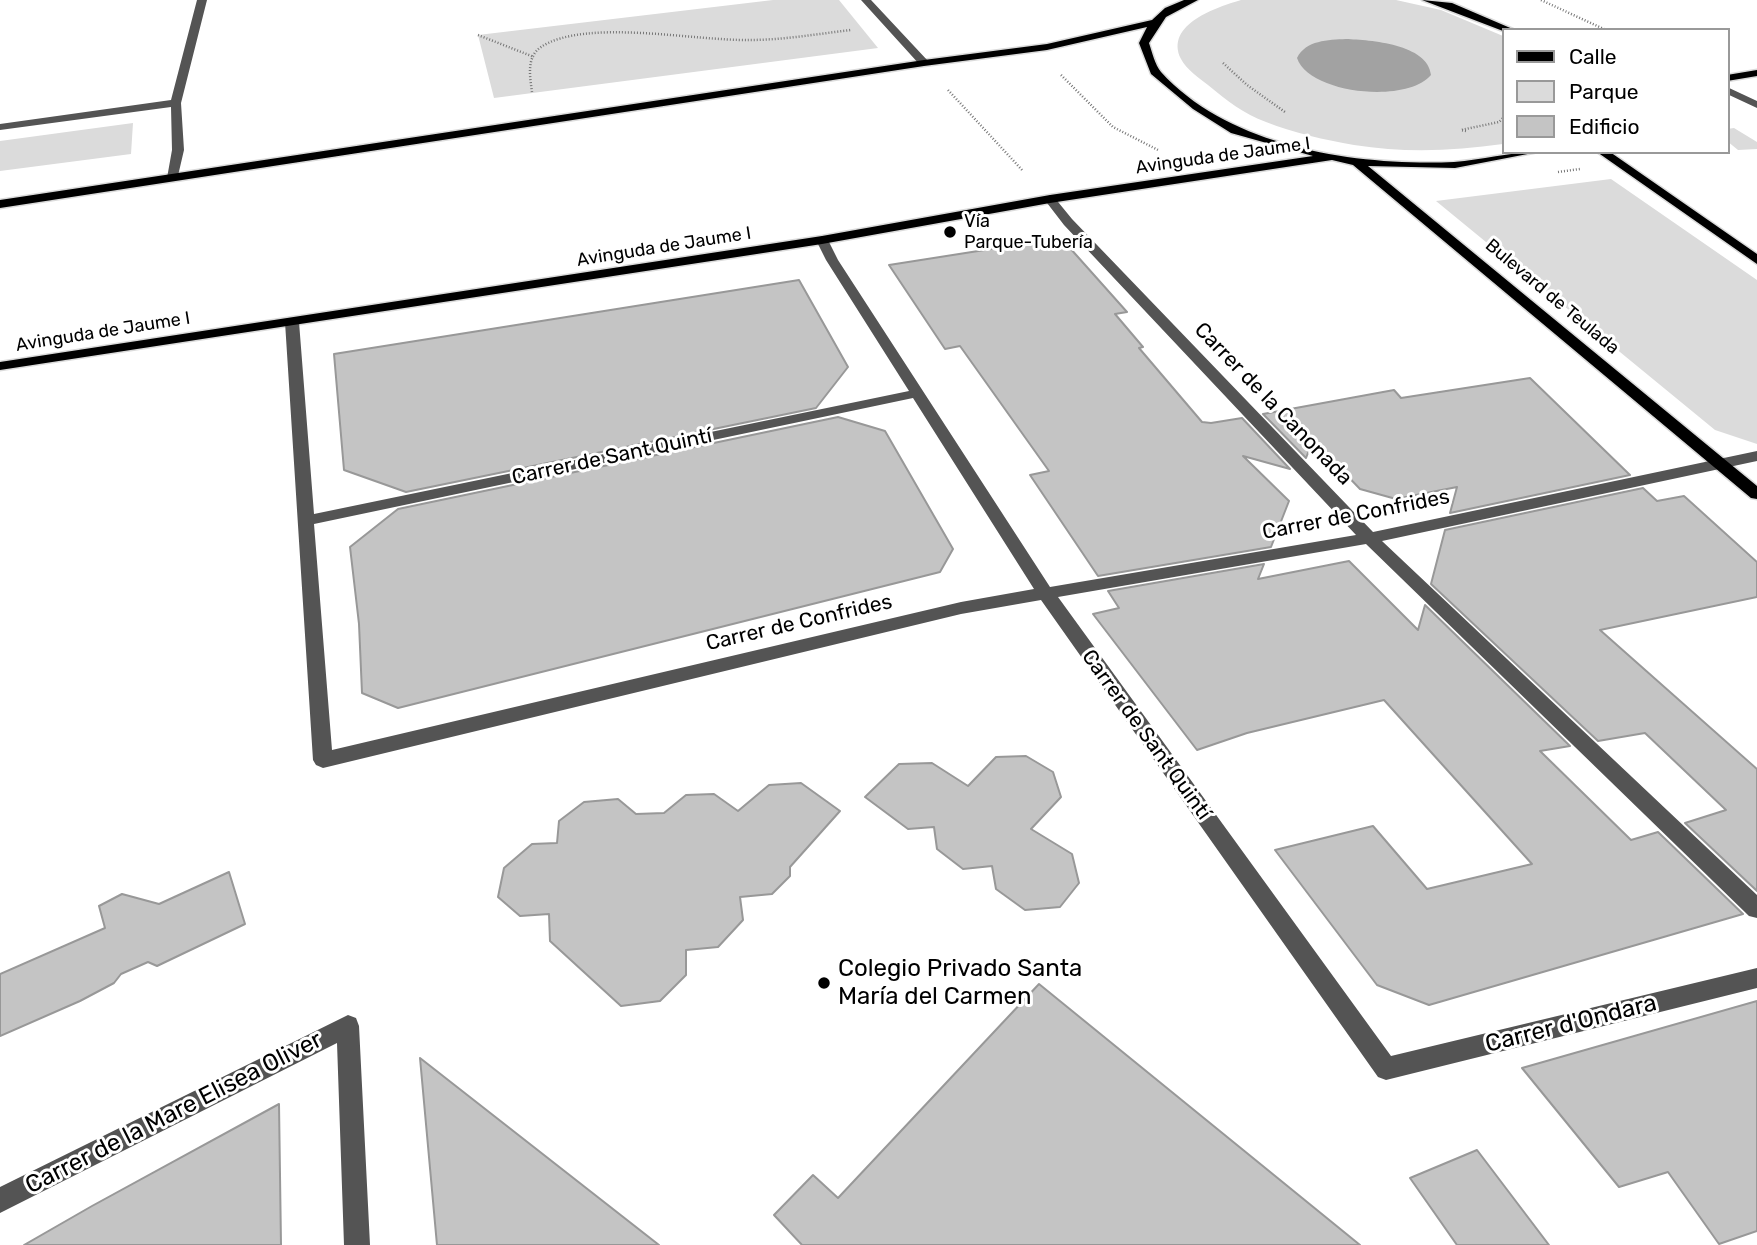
<!DOCTYPE html>
<html>
<head>
<meta charset="utf-8">
<style>
  body { margin:0 }
  #map { position:relative; width:1757px; height:1245px; overflow:hidden; background:#fff; font-family:Rubik,sans-serif }
  canvas { display:block }
  .legend { position:absolute; left:1502px; top:28px; width:228px; height:126px; box-sizing:border-box; background:#fff; border:2px solid #999; margin:0; padding:9px 12px; list-style:none; font-size:21px; color:#000 }
  .legend li { display:flex; align-items:center; gap:14px; height:35px }
  .legend b { width:35px; border:2px solid #999 }
</style>
</head>
<body>
<div id="map">
<canvas width="1757" height="1245"></canvas>
<ul class="legend">
<li><b style="height:9px;background:#000"></b>Calle</li>
<li><b style="height:19px;background:#dbdbdb"></b>Parque</li>
<li><b style="height:19px;background:#c4c4c4"></b>Edificio</li>
</ul>
</div>
<script>
const context = document.querySelector('canvas').getContext('2d');
context.lineJoin = 'round';
function paint(path, color) {
  context.fillStyle = color;
  context.fill(path, 'evenodd');
}
function trace(path, color, width, dash) {
  context.strokeStyle = color;
  context.lineWidth = width;
  context.lineCap = dash ? 'butt' : 'round';
  context.setLineDash(dash || []);
  context.stroke(path);
}
function write(font, color, halo, rows, align = 'center') {
  context.font = font + ' Rubik,sans-serif';
  context.lineWidth = 6;
  context.setLineDash([]);
  context.textBaseline = 'middle';
  context.strokeStyle = halo;
  context.fillStyle = color;
  for (const [text, x, y, turn = 0] of rows) {
    context.save();
    context.translate(x, y);
    context.rotate((+turn || 0) * Math.PI / 180);
    context.textAlign = isNaN(turn) ? turn : align;
    if (halo) context.strokeText(text, 0, 0);
    context.fillText(text, 0, 0);
    context.restore();
  }
}
const green = new Path2D(`
  M773,0h66l39,48 -384,50 -16,-63z
  M1241,0h155l45,10 62,26v108c-50,7 -98,9 -149,1 -29,-5 -60,-12 -88,-23 -22,-8 -40,-22 -58,-37 -8,-6 -22,-16 -27,-26 -17,-35 37,-52 60,-59z
  M133,123l-2,31 -131,17v-30z
  M1734,128l23,14v7l-19,1 -11,-9v-12z
  M1611,179l146,101v164l-42,-14 -279,-229z`);
const water = new Path2D(`
  M1346,39c24,1 82,5 85,36 -24,29 -122,19 -134,-17 9,-18 31,-18 49,-19z`);
const building = new Path2D(`
  M1061,238l66,74 -12,2 28,33 -4,1 63,74 9,1 31,-5 48,51 -47,-13 46,45 -18,46 -173,29 -68,-101 19,-4 -89,-125 -15,3 -56,-84z
  M799,280l49,87 -32,41 -410,84 -62,-22 -10,-116z
  M1530,378l100,97 -180,38 7,-26 -61,12 -36,-10 -47,-49 -7,18 -43,-44 131,-24 7,8z
  M838,417l47,14 68,118 -13,23 -542,136 -36,-15 -3,-69 -9,-77 48,-38z
  M1643,488l14,13 27,-5 73,66v35l-157,33 157,139v122l-72,-68 41,-13 -81,-77 -47,8 -167,-157 14,-54z
  M1349,561l69,69 7,-25 145,141 -30,5 91,89 27,-8 85,82 -314,91 -52,-20 -102,-135 98,-24 54,63 105,-25 -148,-164 -137,33 -50,17 -104,-136 26,-6 -11,-17 156,-27 -6,15z
  M1026,756l27,16 8,25 -30,32 41,25 7,29 -19,24 -35,3 -29,-21 -4,-23 -29,3 -26,-20 -3,-22 -26,2 -43,-32 34,-33 33,-1 36,23 28,-29z
  M801,783l39,28 -50,56v9l-18,18 -32,3 3,23 -25,27 -32,3v25l-26,26 -39,5 -71,-65 -1,-27 -29,2 -22,-19 6,-29 28,-24 25,-1 2,-22 25,-19 34,-3 18,15 28,-1 22,-18 28,-1 24,17 31,-26z
  M229,872l16,52 -88,42 -9,-4 -27,12 -7,9 -34,18 -80,35v-62l105,-46 -6,-22 23,-12 37,10z
  M1039,984l321,261h-558l-28,-30 39,-40 25,23z
  M1757,1001v230l-38,13 -51,-72 -49,15 -97,-119z
  M420,1058l239,187h-222z
  M279,1104l2,141h-257l68,-39z
  M1477,1150l72,95h-92l-47,-67z`);
const path = new Path2D(`
  M1541,0l65,30
  M478,35l56,22
  M1223,63l24,22 38,27
  M1061,75l52,52 45,23
  M948,90l75,81
  M532,92c-2,-15 -6,-35 9,-45 44,-29 155,-6 208,-7 34,0 68,-6 102,-10
  M1466,131l-5,-1 38,-8 4,-4
  M1558,172l22,-3`);
const minor = new Path2D(`
  M197,0h10l-26,103 3,47 -7,30 -10,-2 5,-28 -1,-43 -171,23v-6l171,-24z
  M861,0h10l57,61v4h-8z
  M1727,87l30,14v7l-30,-14z
  M1050,195l4,2 18,22 301,313 384,-81v10l-375,80 375,354v23l-8,-2 -383,-372 -308,53 333,459 366,-88v20l-371,92 -8,-3 -337,-477 -80,14 -638,154 -7,-3 -3,-5 -28,-438 7,-4 7,4 15,192 595,-123 -83,-131 -10,-20 6,-4 6,4 10,20 212,327 306,-52 -292,-310 -20,-26zM913,398l121,191 -73,13 -629,148 -18,-226z
  M348,1015l8,3 3,8 11,219h-26l-7,-202 -337,170v-26z`);
const major = new Path2D(`
  M1184,0h14l-32,17 -17,26c3,9 6,22 12,29 69,76 196,94 293,90 28,-2 55,-10 84,-10l-83,16 -87,-2 389,320v13l-6,-1 -398,-333 -21,-5 -282,43 -228,41 -822,126v-8l822,-126 228,-41 263,-39 -82,-23 -38,-24 -42,-35 -12,-31 8,-16 -100,23 -123,16 -924,142v-8l924,-140 123,-16 105,-24 13,-12z
  M1422,0l30,3 63,27 -12,1z
  M1757,70v6l-30,5v-6z
  M1597,152h13l147,102v10z`);
const markers = [
  [950,232,7,"#000"],
  [824,983,7,"#000"]
];
const farStreetnames = [
  ["Avinguda de Jaume I",1223,156,-8],
  ["Avinguda de Jaume I",664,247,-9],
  ["Bulevard de Teulada",1552,297,40],
  ["Avinguda de Jaume I",103,332,-9]
];
const farPoinames = [
  ["Vía",964,222],
  ["Parque-Tubería",964,243]
];
const streetNames = [
  ["Carrer de la Canonada",1273,404,46],
  ["Carrer de Sant Quintí",612,457,-12],
  ["Carrer de Confrides",1356,515,-11],
  ["Carrer de Confrides",799,623,-13],
  ["Carrer de Sant Quintí",1146,735,54]
];
const nearPoinames = [
  ["Colegio Privado Santa",838,969],
  ["María del Carmen",838,997]
];
const nearStreetnames = [
  ["Carrer d'Ondara",1571,1024,-14],
  ["Carrer de la Mare Elisea Oliver",174,1113,-27]
];
paint(green, '#dbdbdb');
paint(water, '#a2a2a2');
paint(building, '#c4c4c4');
trace(building, '#989898', 2);
trace(major, '#dbdbdb', 3);
trace(path, '#767676', 2.5, [1, 2]);
paint(minor, '#545454');
paint(major, '#000');
for (const [x, y, r, color] of markers) {
  const dot = new Path2D();
  dot.arc(x, y, r, 0, 2 * Math.PI);
  context.fillStyle = color;
  context.fill(dot);
  trace(dot, '#fff', 2.5);
}
write('18px', '#000', '#fff', farStreetnames);
write('18px', '#000', '#fff', farPoinames, 'left');
write('21px', '#000', '#fff', streetNames);
write('24px', '#000', '#fff', nearPoinames, 'left');
write('24px', '#000', '#fff', nearStreetnames);
</script>
</body>
</html>
